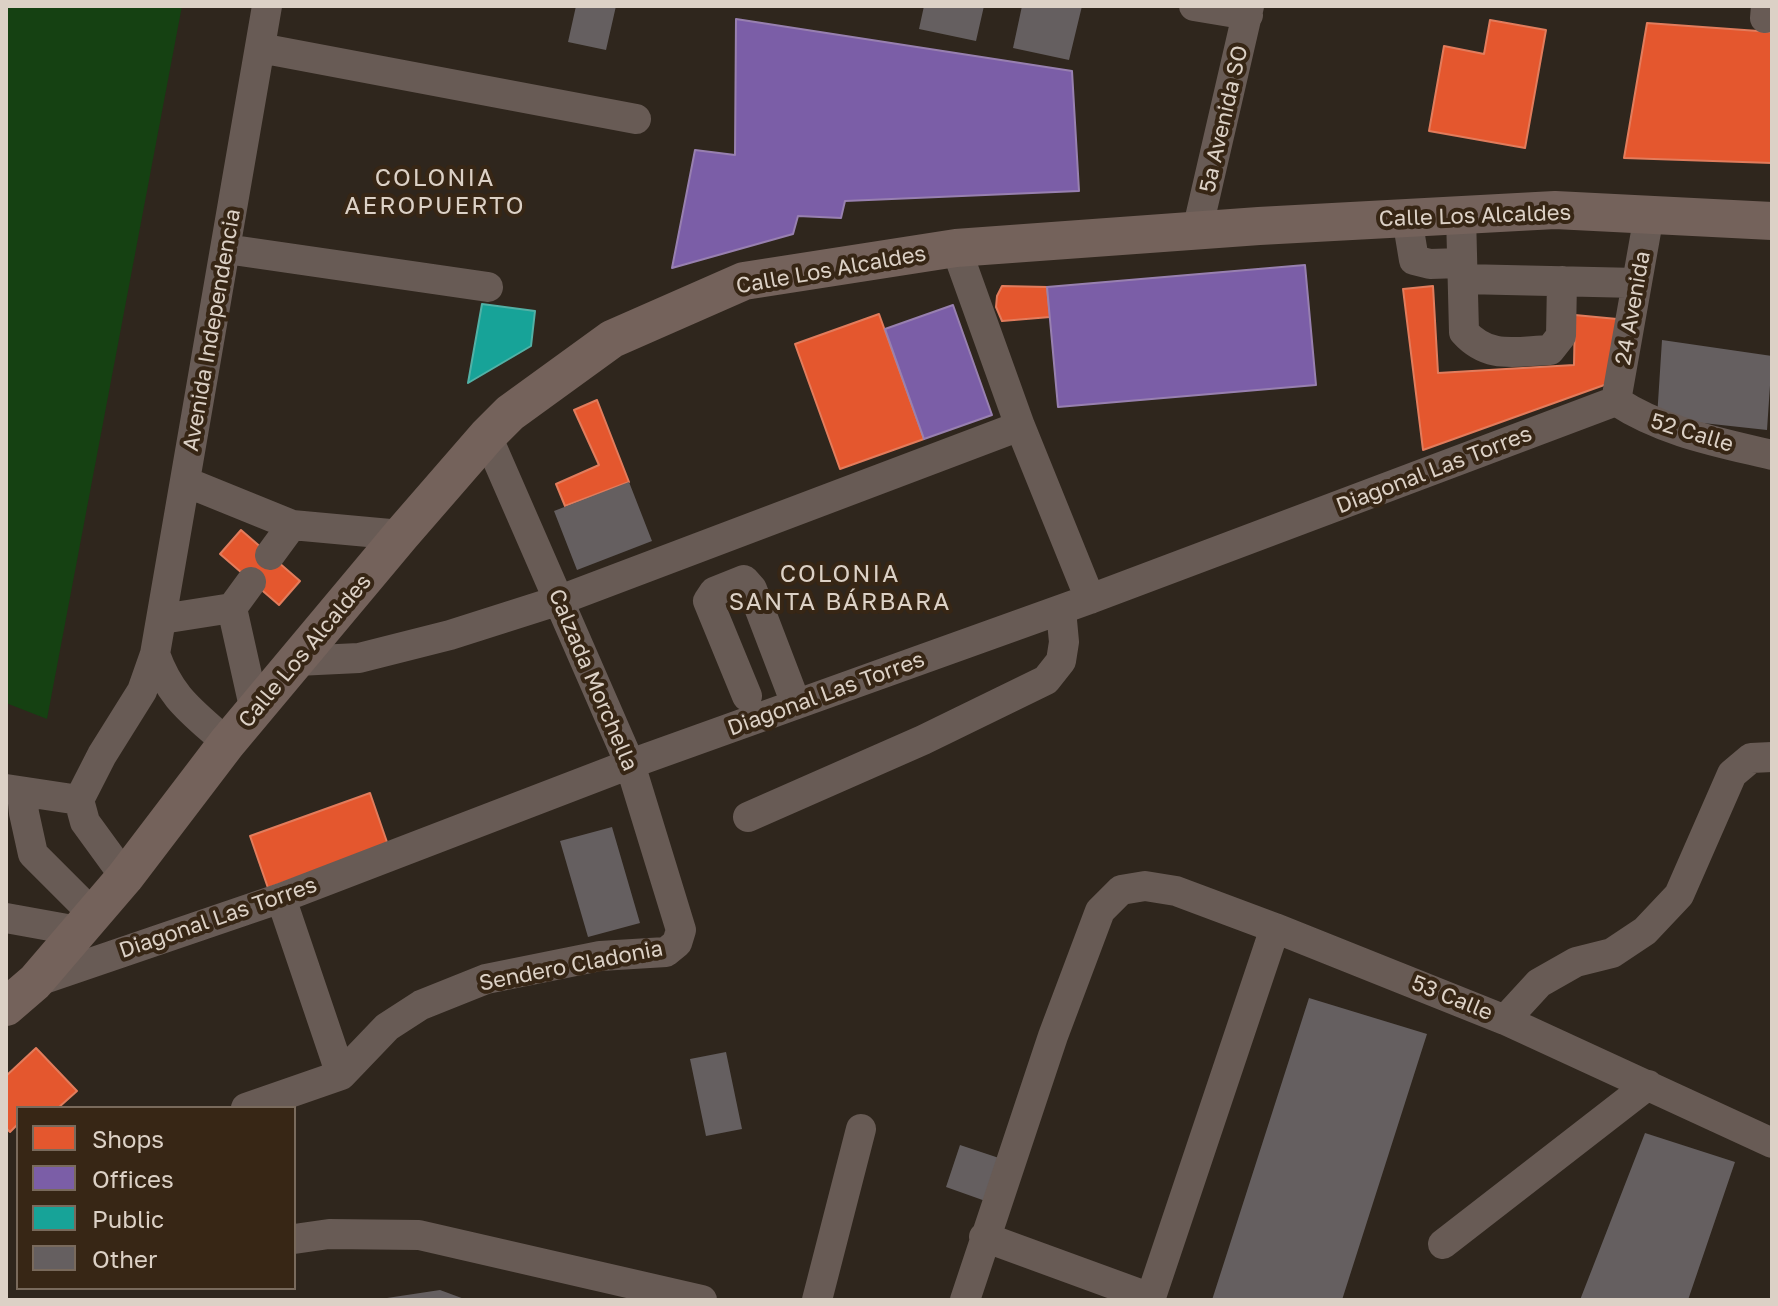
<!DOCTYPE html>
<html>
<head>
<meta charset="utf-8">
<style>
  body { margin:0 }
  #map { position:relative; width:1778px; height:1306px; overflow:hidden; background:#2f261d; font-family:"Golos Text",sans-serif }
  canvas { display:block }
  .frame { position:absolute; inset:0; border:8px solid #dcd1c6; pointer-events:none }
  .legend { position:absolute; left:16px; top:1106px; width:280px; height:184px; box-sizing:border-box; background:#372615; border:2px solid #796a5c; margin:0; padding:10px 14px; list-style:none; font-size:24px; color:#dcd1c6 }
  .legend li { display:flex; align-items:center; gap:16px; height:40px }
  .legend b { width:40px; border:2px solid #796a5c }
</style>
</head>
<body>
<div id="map">
<canvas width="1778" height="1306"></canvas>
<div class="frame"></div>
<ul class="legend">
<li><b style="height:22px;background:#e4572e"></b>Shops</li>
<li><b style="height:22px;background:#7b5ea7"></b>Offices</li>
<li><b style="height:22px;background:#17a398"></b>Public</li>
<li><b style="height:22px;background:#655f60"></b>Other</li>
</ul>
</div>
<script>
const context = document.querySelector('canvas').getContext('2d');
context.lineJoin = 'round';
function paint(path, color) {
  context.fillStyle = color;
  context.fill(path, 'evenodd');
}
function trace(path, color, width, dash) {
  context.strokeStyle = color;
  context.lineWidth = width;
  context.lineCap = dash ? 'butt' : 'round';
  context.setLineDash(dash || []);
  context.stroke(path);
}
function write(font, color, halo, rows, align = 'center') {
  context.font = font + ' "Golos Text",sans-serif';
  context.lineWidth = 8;
  context.setLineDash([]);
  context.textBaseline = 'middle';
  context.strokeStyle = halo;
  context.fillStyle = color;
  for (const [text, x, y, turn = 0] of rows) {
    context.save();
    context.translate(x, y);
    context.rotate((+turn || 0) * Math.PI / 180);
    context.textAlign = isNaN(turn) ? turn : align;
    if (halo) context.strokeText(text, 0, 0);
    context.fillText(text, 0, 0);
    context.restore();
  }
}
const green = new Path2D(`
  M6,6h176l-135,713 -41,-16z`);
const shops = new Path2D(`
  M1490,20l56,10 -21,118 -96,-17 15,-85 40,8z
  M1647,23l125,9v131l-148,-5z
  M1002,286l45,1 3,30 -48,4 -6,-14 1,-11z
  M1433,286l5,87 136,-8 1,-50 42,4 -10,65 -184,66 -20,-161z
  M879,314l45,125 -84,30 -45,-125z
  M597,400l32,82 -64,24 -9,-22 43,-19 -25,-55z
  M241,530l59,51 -21,24 -59,-51z
  M370,793l18,52 -120,43 -18,-52z
  M36,1048l41,43 -19,17h-40v16l-8,8 -4,-4v-52z`);
const offices = new Path2D(`
  M736,19l336,52 7,120 -234,10 -4,17 -43,-2 -5,18 -121,34 23,-118 40,5z
  M1305,265l11,120 -258,22 -11,-120z
  M953,305l39,110 -68,24 -39,-110z`);
const public = new Path2D(`
  M482,304l53,7 -4,35 -63,37z`);
const building = new Path2D(`
  M576,6h40l-10,44 -38,-8z
  M924,6h60l-8,35 -57,-12z
  M1022,6h60l-13,54 -56,-12z
  M1662,340l110,16 -5,74 -110,-12z
  M629,482l23,59 -75,29 -23,-59z
  M612,827l28,96 -52,14 -28,-96z
  M1309,998l118,36 -85,266h-130z
  M726,1052l16,77 -36,7 -16,-77z
  M1645,1133l90,29 -47,138h-108z
  M960,1145l45,15 -14,43 -45,-16z
  M440,1290l27,10h-80v-2z`);
const minor = new Path2D(`
  M1194,6l54,9
  M1765,18l1,-12
  M260,48l376,71
  M1461,215l3,117c25,28 52,19 86,18l11,-14 1,-55
  M1407,218l7,42 16,4 31,-1
  M1197,231l52,-225
  M956,248l64,178 70,173
  M226,249l262,38
  M1463,279l174,4
  M1616,401l33,-186
  M1616,401c47,31 102,41 156,54
  M186,482l106,43 109,10
  M270,555l22,-30
  M232,608l23,103
  M162,619l70,-11 19,-26
  M155,654c16,45 38,58 72,89
  M297,661l62,-3 91,-23 110,-35 460,-174
  M747,696l-39,-95 6,-9 30,-12 8,9 44,115
  M6,789l73,11
  M22,792l2,21 9,41 60,60
  M748,817l175,-77 123,-60 15,-19 3,-19 -3,-32
  M125,877l-40,-55 -6,-22 23,-45 40,-64 13,-37 112,-648
  M281,898l60,177
  M6,918l72,13
  M35,982l246,-84 349,-134 460,-165 526,-198
  M1505,1020l34,-37 37,-21 36,-9 33,-22 34,-36 53,-121 19,-16 21,-1
  M246,1108l95,-33 46,-48 34,-22 65,-26 114,-23 66,-4 11,-9 4,-13 -51,-166 -143,-328
  M984,1237l167,61
  M294,1239l35,-5 90,1 283,65
  M1443,1244l205,-159
  M817,1300l44,-171
  M965,1300l88,-264 47,-125 21,-21 24,-4 31,5 99,37 230,92 267,123
  M1150,1300l125,-372`);
const major = new Path2D(`
  M6,1007l29,-25 90,-105 102,-134 174,-208 86,-99 23,-23 102,-74 132,-58 212,-33 303,-22 296,-16 217,11`);
const streetNames = [
  ["5a Avenida SO",1224,119,-77],
  ["Calle Los Alcaldes",1475,216,-2],
  ["Calle Los Alcaldes",831,270,-10],
  ["24 Avenida",1633,308,-80],
  ["Avenida Independencia",212,330,-80],
  ["52 Calle",1692,433,17],
  ["Diagonal Las Torres",1434,470,-21],
  ["Calle Los Alcaldes",305,651,-50],
  ["Calzada Morchella",593,680,67],
  ["Diagonal Las Torres",826,694,-20],
  ["Diagonal Las Torres",218,918,-19],
  ["Sendero Cladonia",571,966,-11],
  ["53 Calle",1452,998,22]
];
const neighbourhoodNames = [
  ["COLONIA",435,178],
  ["AEROPUERTO",435,206],
  ["COLONIA",840,574],
  ["SANTA BÁRBARA",840,602]
];
paint(green, '#154112');
paint(shops, '#e4572e');
trace(shops, '#e27c5c', 2);
paint(offices, '#7b5ea7');
trace(offices, '#9880b0', 2);
paint(public, '#17a398');
trace(public, '#52b1a6', 2);
paint(building, '#655f60');
trace(minor, '#685b55', 30);
trace(major, '#74625b', 38);
write('22px', '#dcd1c6', '#372615', streetNames);
context.letterSpacing = '2px';
write('24px', '#dcd1c6', '#372615', neighbourhoodNames);
context.letterSpacing = '0px';
</script>
</body>
</html>
